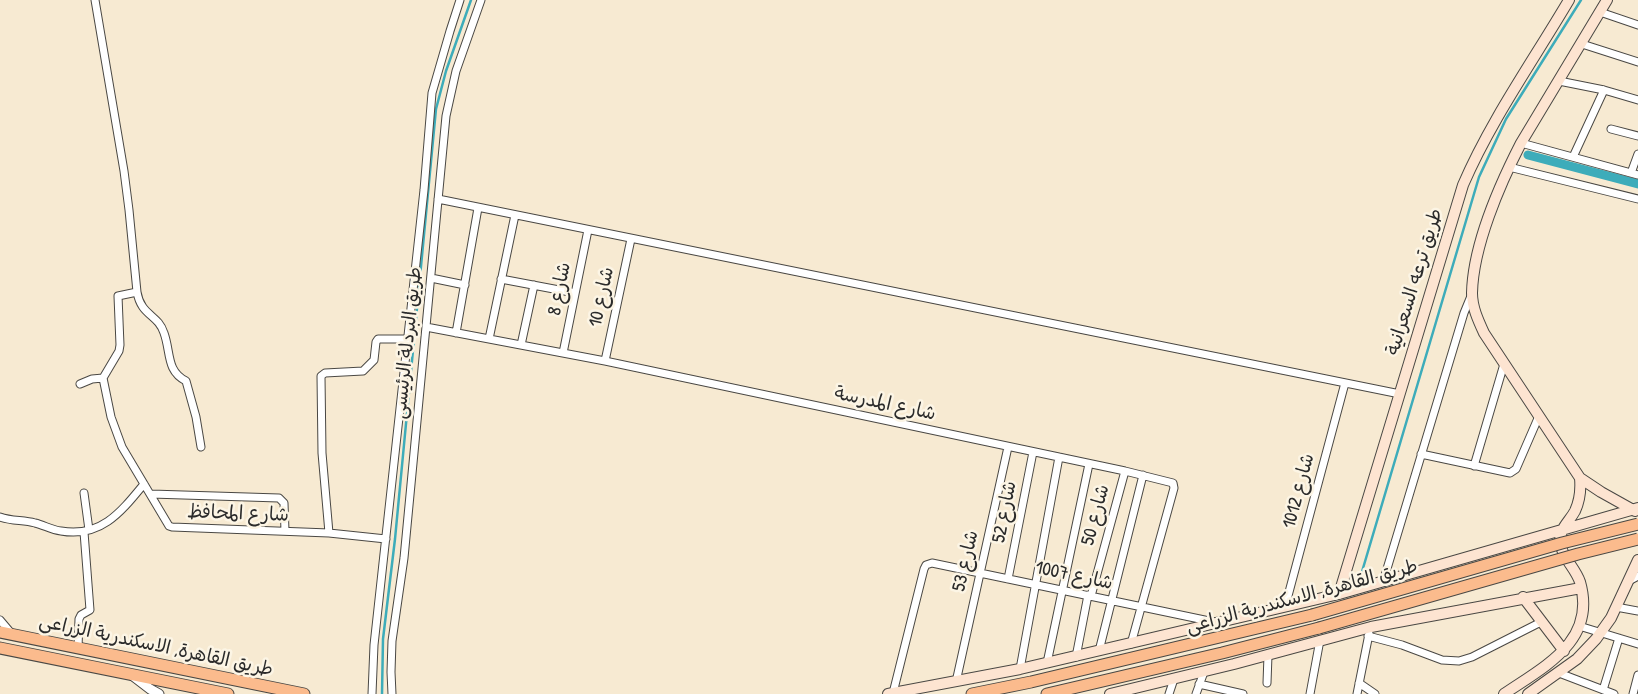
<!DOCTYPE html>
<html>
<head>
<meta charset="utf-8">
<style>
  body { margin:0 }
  canvas { display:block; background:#f7ead2 }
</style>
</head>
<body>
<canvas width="1638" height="694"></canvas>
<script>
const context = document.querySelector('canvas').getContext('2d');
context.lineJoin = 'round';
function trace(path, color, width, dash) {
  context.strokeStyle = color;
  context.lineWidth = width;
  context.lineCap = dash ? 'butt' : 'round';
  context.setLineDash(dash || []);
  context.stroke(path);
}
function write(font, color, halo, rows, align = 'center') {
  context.font = font + ' "Patrick Hand","Playpen Sans Arabic",sans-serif';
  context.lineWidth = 5;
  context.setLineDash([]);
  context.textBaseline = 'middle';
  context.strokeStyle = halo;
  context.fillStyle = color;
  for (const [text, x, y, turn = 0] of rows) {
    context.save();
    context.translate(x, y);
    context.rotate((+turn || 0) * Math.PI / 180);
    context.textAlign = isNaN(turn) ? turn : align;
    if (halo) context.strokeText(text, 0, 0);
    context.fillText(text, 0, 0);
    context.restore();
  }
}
const stream = new Path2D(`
  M1361,575l118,-398 27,-58 75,-119
  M382,694l1,-55 12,-100 41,-430 10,-38 25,-71`);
const canal = new Path2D(`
  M1528,155l110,29`);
const minor = new Path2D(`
  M95,0l29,171 5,39 8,82 -19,4 2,49 -1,6 -16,27
  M1600,12l38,13
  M1582,44l56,18
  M1559,81l45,9 34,10
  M1611,129l27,7
  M1521,143l117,32
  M1573,157l31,-67
  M1509,167l129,32
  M1631,173l7,-19
  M438,199l962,195
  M431,278l34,7
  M501,279l74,14
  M137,292c4,24 21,22 27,41 7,19 2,38 22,48l10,36 5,30
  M426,327l179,34 520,110 48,12 1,5 -43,156
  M456,333l22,-125
  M489,339l26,-124
  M521,345l13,-60
  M563,353l25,-123
  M605,361l26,-122
  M80,384l12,-5 11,-1 8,39 11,30 47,79 3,1 157,6 57,6
  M1421,454l89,19 6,-4 23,-53
  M1474,466l30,-102
  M84,493l5,37
  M151,494l128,4 5,5 1,28
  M0,517c11,4 23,3 35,6 9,2 16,7 26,8 40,7 60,-19 83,-47
  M329,533l-7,-80 -1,-77 4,-3 38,-2 11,-11 2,-18 2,-3h29
  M1008,579l25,-127
  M1383,582l81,-269 7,-17
  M1627,582l11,-6
  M1091,596l34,-125
  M1285,607l60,-224
  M1616,607l22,4
  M0,620l11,13
  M1579,626l59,18
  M1368,636l34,9 40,15 17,1 13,-4 69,-35
  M78,648l1,-29 2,-4 9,-5 -6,-78
  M1099,651l44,-176
  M1076,657l12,-62
  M1047,663l42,-199
  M1020,669l39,-212
  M1559,673l55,21
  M956,682l52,-235
  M1267,683l1,-28
  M1359,683l16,11
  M1199,684l44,10
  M1603,690l16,-52
  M893,693l31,-124 2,-4 6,-2 282,59
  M372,694l2,-49 50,-455 8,-97 18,-62 10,-31
  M392,694l-1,-22 1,-31 12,-83 42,-442 10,-45 25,-71
  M1169,694l5,-15
  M1196,694l8,-22
  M1310,694l10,-54
  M1357,694l12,-60
  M1633,694l5,-19`);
const tertiary = new Path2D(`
  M133,676l17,13 9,5`);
const secondary = new Path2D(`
  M1607,0l-86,143c-21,41 -48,103 -49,150 0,14 6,27 12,40l96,145 21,14 34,19
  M1339,594l124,-409c28,-65 70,-124 106,-185
  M1523,597l41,54
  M888,694l132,-25 319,-75 299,-86
  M1110,694l124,-30 137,-37 210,-39
  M1504,694c41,-28 93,-53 76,-112 -5,-15 -19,-25 -20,-41 0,-13 9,-19 15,-30 5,-11 6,-22 5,-33
  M1528,694l49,-35 19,-20 15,-21 27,-58`);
const trunk = new Path2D(`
  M0,632l304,62
  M0,648l228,46
  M972,694l59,-12 281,-67
  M1047,694l175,-41 97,-25`);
const trunkBridge = new Path2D(`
  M1312,615l250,-72 76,-19
  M1319,628l259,-74 60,-15`);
const streetNames = [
  ["طريق ترعه السعرانية",1415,282,-73],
  ["شارع 8",560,289,-79],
  ["شارع 10",602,297,-78],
  ["طريق البردلة الرئيسى",408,343,-84],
  ["شارع المدرسة",885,404,12],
  ["شارع 1012",1299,491,-75],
  ["شارع 52",1005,512,-79],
  ["شارع المحافظ",238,514,2],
  ["شارع 50",1096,515,-75],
  ["شارع 53",966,561,-77],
  ["شارع 1007",1074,576,12],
  ["طريق القاهرة, الاسكندرية الزراعى",1302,597,-15],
  ["طريق القاهرة, الاسكندرية الزراعى",156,646,12]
];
trace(stream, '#3dacba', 2.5);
trace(canal, '#3dacba', 9);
trace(minor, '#4a4844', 9);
trace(tertiary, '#4a4844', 11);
trace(secondary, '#4a4844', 12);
trace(trunk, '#4a4844', 13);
trace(minor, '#fff', 7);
trace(tertiary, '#fff', 9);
trace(secondary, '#fde4d1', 10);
trace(trunk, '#fbbb8d', 11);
trace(trunkBridge, '#4a4844', 13, []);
trace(trunkBridge, '#fbbb8d', 11);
write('19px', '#2b2b2b', '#fcf5e5', streetNames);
</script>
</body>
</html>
